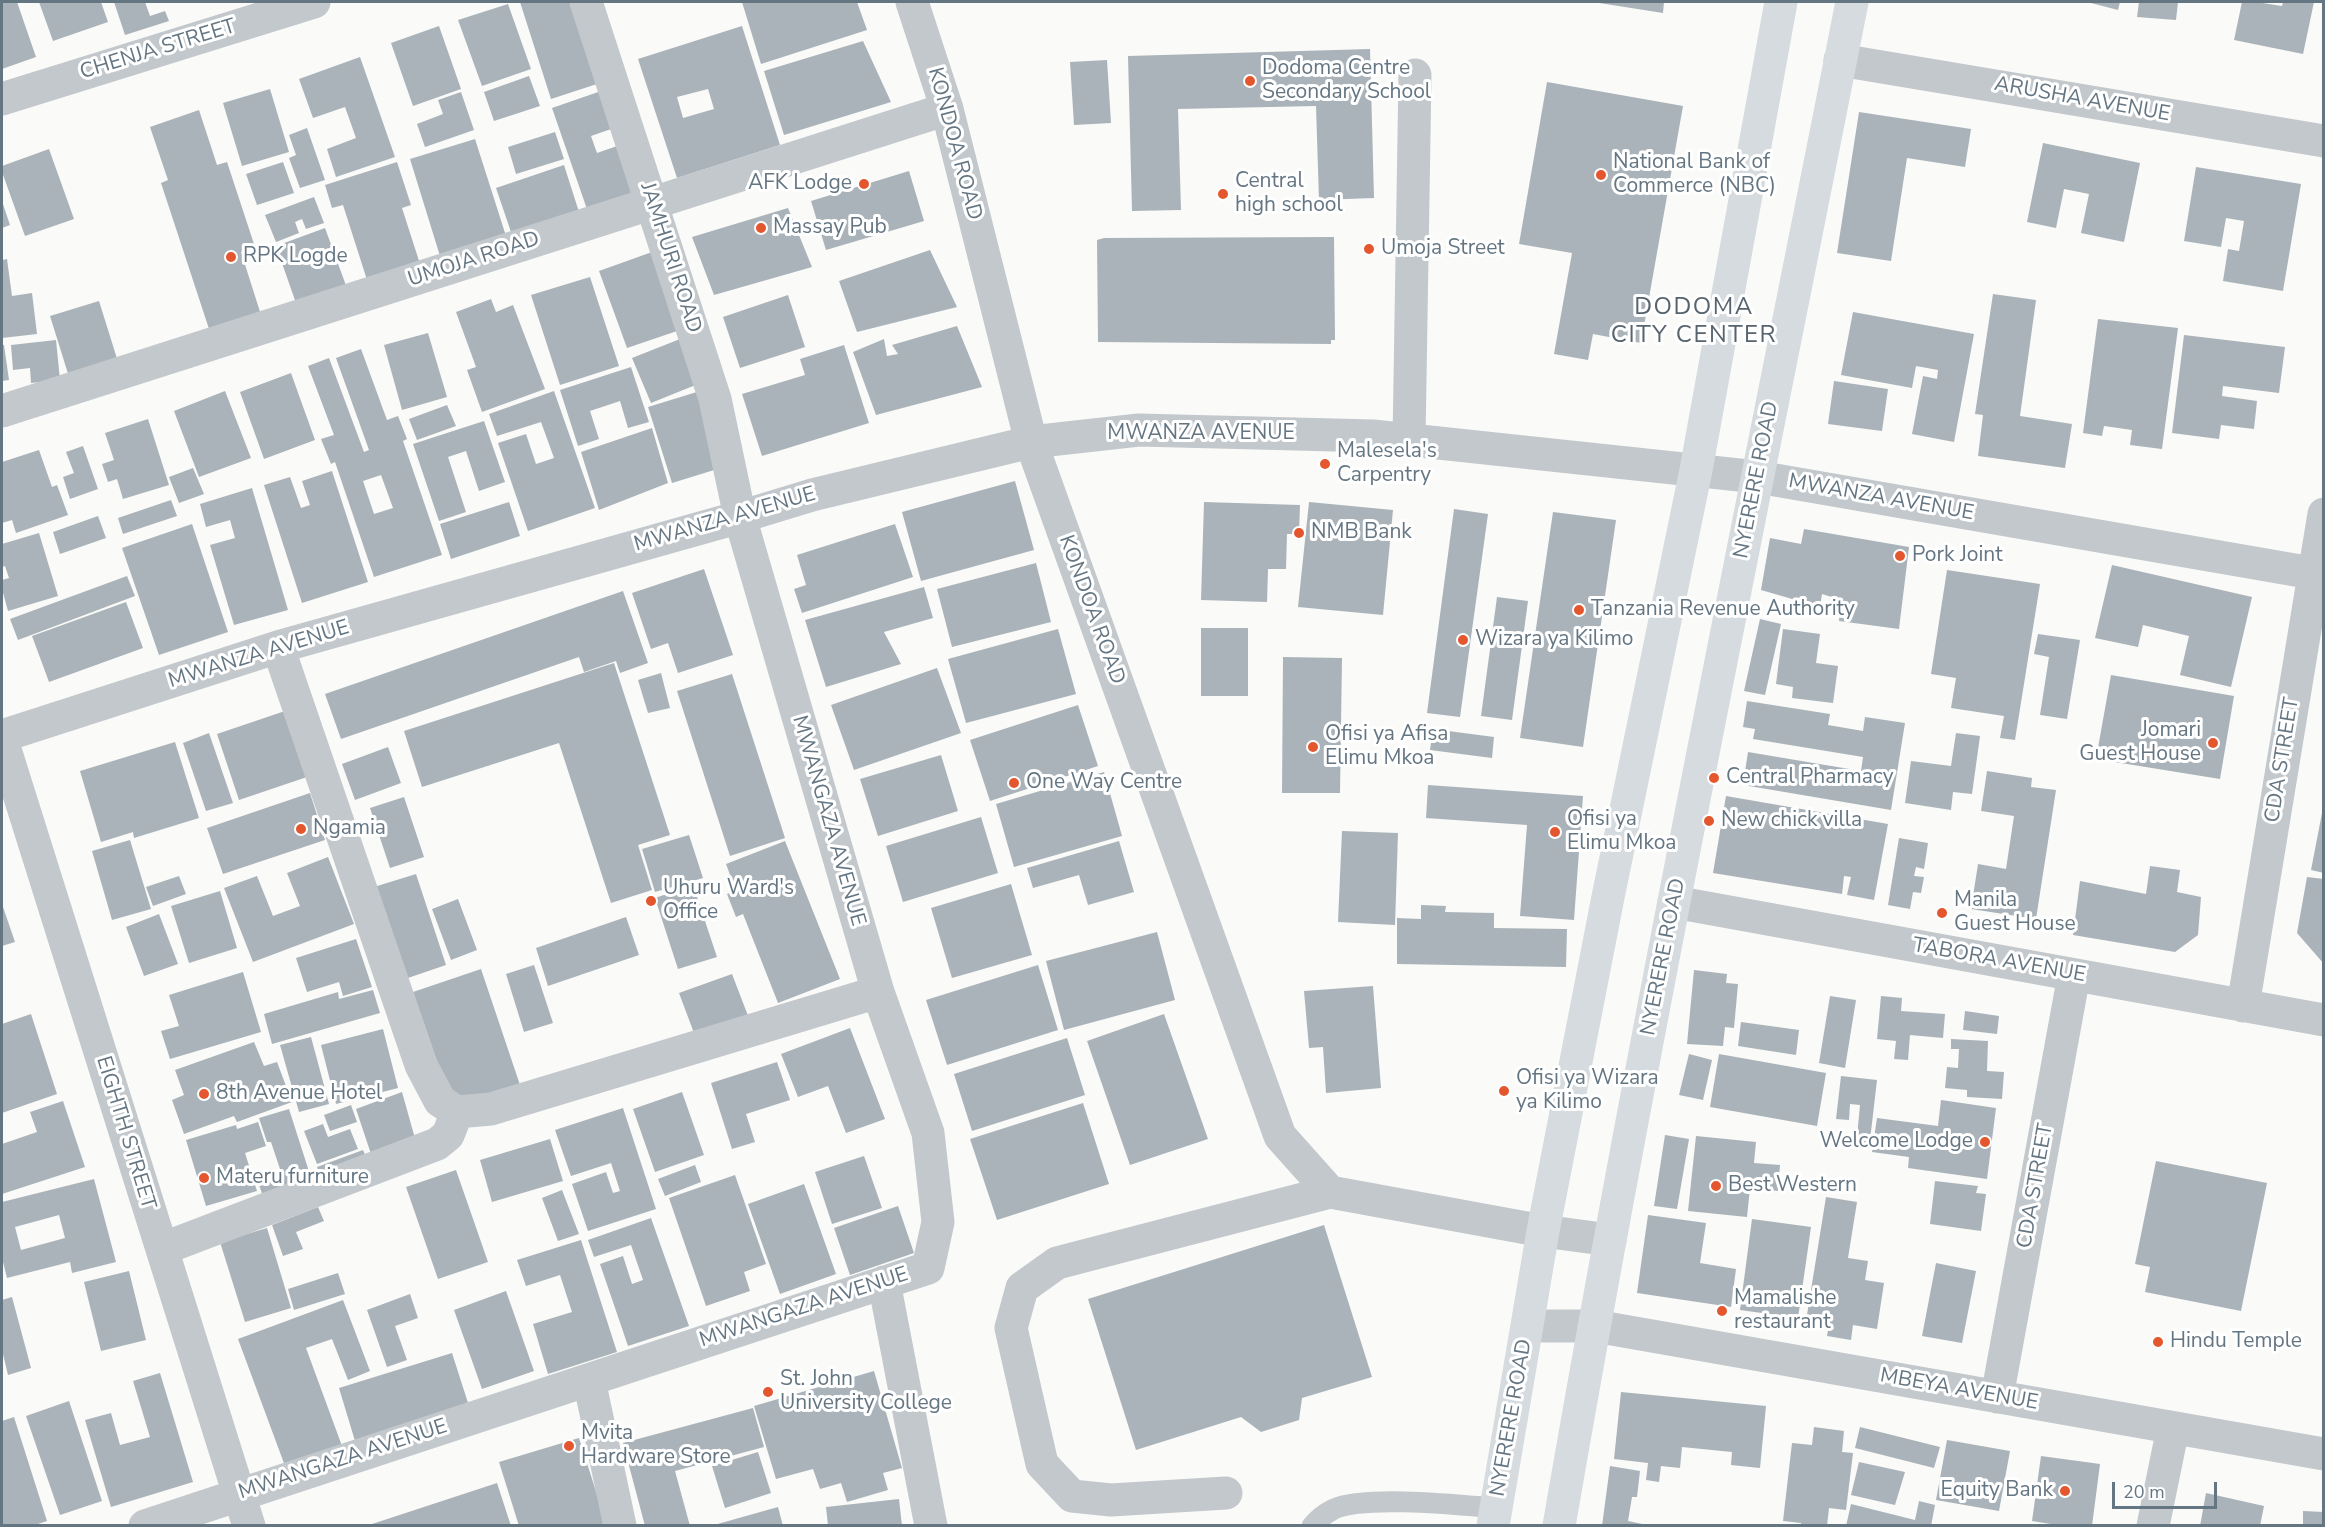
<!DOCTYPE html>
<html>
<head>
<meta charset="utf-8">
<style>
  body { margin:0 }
  #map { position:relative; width:2325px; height:1527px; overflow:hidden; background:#fafaf8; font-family:"Nunito Sans",sans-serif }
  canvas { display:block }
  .frame { position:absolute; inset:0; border:3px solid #657683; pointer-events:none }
  .scale { position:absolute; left:2112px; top:1482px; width:105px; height:27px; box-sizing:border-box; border:3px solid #657683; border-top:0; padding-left:8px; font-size:18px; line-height:21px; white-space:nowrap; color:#657683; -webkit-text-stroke:4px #fff; paint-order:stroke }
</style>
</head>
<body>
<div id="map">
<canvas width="2325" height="1527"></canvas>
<div class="frame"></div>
<div class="scale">20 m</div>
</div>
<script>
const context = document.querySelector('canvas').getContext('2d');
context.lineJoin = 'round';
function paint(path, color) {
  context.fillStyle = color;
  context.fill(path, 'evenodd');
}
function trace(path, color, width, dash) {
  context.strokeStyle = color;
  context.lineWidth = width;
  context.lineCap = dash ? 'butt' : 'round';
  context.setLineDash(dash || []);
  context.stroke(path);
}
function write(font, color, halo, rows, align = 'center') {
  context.font = font + ' "Nunito Sans",sans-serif';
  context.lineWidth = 6;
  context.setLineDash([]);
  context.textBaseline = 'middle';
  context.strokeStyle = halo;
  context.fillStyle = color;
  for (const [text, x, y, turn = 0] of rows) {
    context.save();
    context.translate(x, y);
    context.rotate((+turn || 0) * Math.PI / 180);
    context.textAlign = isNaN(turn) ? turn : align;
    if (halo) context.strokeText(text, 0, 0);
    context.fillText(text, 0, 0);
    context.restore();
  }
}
const building = new Path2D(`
  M2,2h15l19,55 -34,12z
  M39,2h62l7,20 -55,19z
  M114,2h31l5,14 15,-5 4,10 -44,14z
  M520,2h54l26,81 -49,16z
  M742,2h115l10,28 -106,34z
  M1593,2h71l-1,11z
  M2087,2h33l-2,8z
  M2139,2h39l-2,18 -39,-3z
  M2242,2h14l26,4 1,-4h31l-11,52 -69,-14z
  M508,4l23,65 -49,17 -24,-66z
  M439,26l22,63 -48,17 -22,-63z
  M742,26l38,119 -103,33 -39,-119zM708,89l6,20 -31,9 -6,-21z
  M863,41l28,61 -107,33 -20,-64z
  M1370,49l4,149 -55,2 -3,-94 -138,3 3,101 -49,1 -4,-155z
  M360,57l35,100 -59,20 -9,-28 29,-11 -11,-31 -32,11 -14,-39z
  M1107,60l4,63 -37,2 -4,-63z
  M529,76l11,30 -46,15 -10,-29z
  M1547,82l136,24 -42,237 -48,-9 -5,26 -34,-6 18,-101 -53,-9z
  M270,89l19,63 -47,14 -19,-63z
  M604,90l13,37 -26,9 6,17 23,-8 18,53 -49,17 -37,-107z
  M461,92l13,38 -49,17 -8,-23 26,-10 -5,-14z
  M199,110l18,55 10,-3 28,85 -14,5 21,66 -51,17 -50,-152 7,-3 -18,-53z
  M1859,112l112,17 -6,38 -58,-9 -16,103 -54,-8z
  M307,128l18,52 -25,8 -11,-30 7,-3 -7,-20z
  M555,132l9,27 -48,15 -8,-27z
  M475,139l31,97 -66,20 -30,-97z
  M2043,143l97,20 -16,79 -43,-9 8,-39 -25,-5 -8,39 -29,-6z
  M49,149l25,70 -49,17 -23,-64v-6z
  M283,162l11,31 -37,12 -11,-31z
  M397,162l14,43 -9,3 19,59 -53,16 -25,-78 -11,3 -7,-23z
  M564,165l15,47 -67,23 -16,-47z
  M2196,167l105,17 -18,107 -60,-10 5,-32 11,2 5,-30 -18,-3 -5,29 -37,-6z
  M909,171l15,50 -98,29 -15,-49z
  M314,197l10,26 -18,6 -4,-10 -7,3 4,11 -23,9 -11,-27z
  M2,201l8,24 -8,3z
  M788,208l24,59 -98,28 -22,-58z
  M325,228l23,63 -51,15 -21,-60z
  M1334,237l1,103h-4v4l-233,-2 -1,-102 7,-2z
  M930,250l27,57 -100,25 -18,-51z
  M652,252l28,78 -53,18 -28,-77z
  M7,259l5,37 20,-3 5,41 -35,4v-78z
  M590,277l29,89 -59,19 -29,-90z
  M1993,294l43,6 -16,116 52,8 -7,44 -87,-12 5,-41 -8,-1z
  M788,295l17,52 -65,21 -17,-51z
  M491,299l5,13 17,-7 32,84 -63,23 -15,-42 9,-3 -20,-55z
  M99,301l20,64 -49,15 -20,-64z
  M1853,312l121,22 -20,108 -42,-8 11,-58 14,3 1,-9 -22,-4 -4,22 -71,-13z
  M2098,319l80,9 -16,121 -32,-4 2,-15 -28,-4 -2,10 -19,-3z
  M957,326l25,61 -106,28 -23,-63 31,-13 3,17 11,-2 -6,-9z
  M428,333l19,64 -45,13 -18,-65z
  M2184,335l101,12 -6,46 -56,-7 -1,10 35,5 -3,28 -33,-4 -2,14 -47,-6z
  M680,339l18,45 -47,19 -19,-45z
  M56,340l4,40 -29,3 -1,-15 -17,2 -2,-25z
  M2,345h2l5,35 -7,1z
  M844,345l25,78 -107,33 -20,-62 63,-19 -5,-16z
  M361,349l26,71 11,-4 9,23 -4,2 39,114 -68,22 -39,-115 -4,2 -10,-25 13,-4 -26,-69 21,-8 35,94 5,-2 -33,-92zM381,475l12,33 -19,6 -11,-33z
  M631,367l18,55 -21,6 -8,-27 -30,10 9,28 -21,7 -18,-56z
  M291,373l24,67 -51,19 -24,-67z
  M1834,381l54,8 -6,42 -54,-7z
  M225,391l26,67 -52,19 -25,-66z
  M554,391l41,117 -67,23 -30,-88 28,-9 10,30 18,-6 -13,-36 -44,14 -8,-22z
  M700,391l24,76 -52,16 -24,-76z
  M447,405l9,21 -39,14 -8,-21z
  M148,419l21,66 -46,14 -6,-20 -9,3 -6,-18 12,-4 -9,-27z
  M484,421l21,61 -26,9 -13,-40 -18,6 18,55 -27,9 -26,-77z
  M652,428l16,55 -69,27 -18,-58z
  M83,446l15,43 -28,10 -7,-22 11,-4 -8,-21z
  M39,450l13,37 5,-2 11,30 -52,18 -4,-13 -10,3v-61z
  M193,468l11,26 -25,9 -10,-26z
  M332,471l36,111 -66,21 -38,-118 26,-8 11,31 9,-3 -8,-24z
  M1015,481l19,69 -113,31 -19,-69z
  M252,488l36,122 -54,15 -24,-80 25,-7 -5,-18 -24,7 -6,-23z
  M171,500l6,16 -54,18 -5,-16z
  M509,502l11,34 -69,23 -11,-35z
  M1204,502l96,3 -1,29h-12l-1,35h-18l-1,33 -66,-2z
  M1309,502l84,8 -10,105 -85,-8z
  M1454,509l34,5 -28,203 -33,-4z
  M1553,512l63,8 -33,227 -63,-9z
  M98,516l8,22 -46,16 -7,-22z
  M192,524l36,108 -69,23 -37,-107z
  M895,524l18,53 -111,36 -8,-24 12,-4 -9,-30z
  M1804,529l105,18 -10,82 -60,-8 2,-21 -19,-6 -2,13 -59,-17 9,-52 31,6z
  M39,533l19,63 -50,15 -6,-22v-9l7,-2 -4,-12 -3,1v-23z
  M1036,563l15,59 -99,25 -15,-58z
  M2112,565l140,32 -21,90 -51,-12 9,-39 -46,-11 -5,22 -43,-9z
  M704,569l29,86 -55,18 -10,-30 -17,6 -19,-56z
  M1947,570l93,14 -25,156 -15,-2 4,-22 -53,-8 5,-30 -25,-4z
  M127,576l8,20 -117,44 -8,-21z
  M924,587l9,31 -49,14 17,32 -75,23 -21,-67z
  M623,591l25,72 -28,10 -4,-12 -32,11 -5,-15 -238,82 -16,-45z
  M1497,597l31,4 -16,119 -31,-4z
  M126,602l17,46 -94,34 -17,-46z
  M1760,619l21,5 -16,71 -21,-4z
  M1201,628h47v68h-47z
  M1058,629l18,65 -110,29 -18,-64z
  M1783,629l37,5 -4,29 22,3 -5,37 -41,-5 1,-11 -17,-3z
  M2038,634l42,6 -13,79 -27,-4 9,-58 -15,-3z
  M1283,657l59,1 -2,135h-58z
  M614,663l56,172 -32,10 14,45 -41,13 -52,-160 -137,44 -18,-56z
  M937,668l24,65 -107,37 -23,-65z
  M661,673l9,35 -22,5 -10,-33z
  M732,674l53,164 -55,18 -53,-165z
  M2111,675l123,21 -14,83 -124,-20z
  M1747,701l83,13 -2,11 35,6 2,-14 40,6 -14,87 -148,-25 5,-33 113,19 2,-14 -110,-18 2,-10 -12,-2z
  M1078,705l20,61 -108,35 -20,-61z
  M285,711l22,66 -68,23 -22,-66z
  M1433,729l61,8 -2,21 -62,-8z
  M209,733l24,70 -27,8 -23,-68z
  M1956,733l24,3 -8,58 -19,-2 -2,18 -46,-7 6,-42 40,5z
  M175,742l24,76 -65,20 -1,-6 -32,10 -21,-71z
  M388,747l13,36 -46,17 -13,-36z
  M941,755l17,56 -80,25 -18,-57z
  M1987,771l45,7 -1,9 25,3 -20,129 -65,-10 7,-45 28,5 8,-53 -33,-5z
  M1104,772l18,64 -108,31 -18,-63z
  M1428,785l155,11 -9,124 -54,-4 7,-91 -101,-7z
  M310,793l15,47 -102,34 -16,-46z
  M1726,796l162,28 -14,76 -27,-5 4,-18 -7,-1 -2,18 -129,-21z
  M404,797l20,60 -34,11 -20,-60z
  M2322,813h2v60l-13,-3z
  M981,817l17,56 -95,29 -17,-56z
  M1342,831l56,2 -3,92 -57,-3z
  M689,835l14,43 -48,14 -13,-43z
  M1899,838l29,5 -4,26 -8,-2 -2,9 10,1 -3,16 -8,-1 -3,17 -22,-4z
  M130,840l21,69 -39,11 -20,-69z
  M785,841l55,138 -62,24 -35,-89 -7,3 -9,-23 9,-3 -10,-27z
  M1119,841l15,51 -46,13 -9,-30 -46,13 -6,-20z
  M328,857l26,67 -101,38 -29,-74 33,-12 16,40 27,-10 -13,-33z
  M2150,866l30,4 -3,22 24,5 -3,38 -23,17 -102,-17 7,-54 66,13z
  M416,874l30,91 -41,14 -31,-92z
  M179,876l7,18 -33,12 -7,-19z
  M2307,877l17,2v85l-27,-31z
  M1011,884l21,71 -80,23 -21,-70z
  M693,885l24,72 -39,12 -23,-71z
  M220,891l17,57 -48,15 -18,-57z
  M458,899l19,51 -26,10 -19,-51z
  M2,904l13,38 -13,4z
  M1421,905l25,1 -1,6 49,1v15l73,1 -1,38 -169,-3v-46l24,1z
  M159,914l19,50 -34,12 -18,-49z
  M626,917l13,38 -91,31 -12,-38z
  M1157,932l18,68 -111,30 -18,-69z
  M356,939l16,48 -29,9 -4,-14 -32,10 -11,-34z
  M534,965l19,58 -29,9 -18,-58z
  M1038,965l20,65 -111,35 -21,-65z
  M481,969l39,116 -67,23 -40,-116z
  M1694,970l33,4 -1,9 12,1 -4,44 -9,-1 -2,19 -36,-2z
  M243,972l18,60 -91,27 -9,-28 18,-5 -10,-31z
  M732,974l18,47 -53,20 -18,-48z
  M1373,986l8,102 -55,5 -3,-46 -14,1 -5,-57z
  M373,990l7,23 -108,31 -8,-30 74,-22 1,7z
  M1830,996l26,4 -11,68 -26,-5z
  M1881,996l21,2 -1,13 44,3 -2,24 -33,-3 -2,25 -14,-1 2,-18 -19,-2z
  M1965,1011l34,5 -2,18 -34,-4z
  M31,1014l26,80 -55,19v-89z
  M1164,1014l44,125 -78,26 -43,-124z
  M1741,1022l58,8 -3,25 -58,-9z
  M850,1028l35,91 -39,14 -18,-47 -30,11 -17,-43z
  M383,1029l15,59 -62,16 -15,-59z
  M311,1037l18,67 -30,8 -19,-67z
  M1067,1038l18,57 -113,36 -18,-57z
  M1951,1039l37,2 -1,30 17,1 -2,27 -35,-2v-7l-22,-2 2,-21 11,1 1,-19h-8z
  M254,1042l10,24 13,-4 15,40 -55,20 -3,-6 -50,18 -12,-34 12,-5 -9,-25z
  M1689,1054l23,6 -9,40 -24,-5z
  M1719,1054l107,19 -9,53 -107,-19z
  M777,1062l13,38 -44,14 9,28 -23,7 -21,-66z
  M1841,1076l36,4 -8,69 -13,-2 4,-42 -10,-1 -1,16 -13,-1z
  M402,1092l14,50 -43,18 -17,-51z
  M682,1092l22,63 -49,17 -22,-63z
  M1941,1100l55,8 -9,71 -79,-11 1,-11 -37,-5 5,-34 61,8z
  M63,1101l22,66 -83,27v-50l35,-12 -7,-20z
  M1083,1103l26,81 -112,36 -27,-81z
  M351,1105l6,17 -27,9 -6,-16z
  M623,1108l33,101 -68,22 -16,-47 34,-12 7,21 7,-2 -9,-28 -40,13 -16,-46z
  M289,1109l24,75 -49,15 -5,-14 24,-7 -12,-36h-4l-8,-24z
  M258,1122l8,24 -21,7 12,38 -51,15 -20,-66 50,-15 1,4z
  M323,1124l5,13 22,-8 8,20 -41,15 -13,-33z
  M1665,1135l24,4 -12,70 -23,-3z
  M1696,1136l60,6 -2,21 26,2 -2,26 -28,-3 -3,29 -59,-6z
  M550,1139l13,42 -71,21 -12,-42z
  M363,1150l6,14 -47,17 -5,-14z
  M864,1156l18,52 -50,16 -17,-52z
  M2156,1161l111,22 -26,128 -96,-19 5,-25 -15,-3z
  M695,1165l6,17 -36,14 -7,-17z
  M456,1170l32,92 -50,17 -32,-92z
  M735,1175l31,89 -22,8 6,19 -44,15 -37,-108z
  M94,1179l22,83 -44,11 -2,-11 -63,16 -5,-20v-56zM59,1215l6,23 -44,12 -6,-23z
  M1935,1181l43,5 -2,7 10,1 -5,37 -51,-7z
  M804,1184l32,90 -56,20 -32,-90z
  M562,1190l17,44 -21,7 -16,-43z
  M1826,1197l31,5 -9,56 20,3 -3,19 19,3 -7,46 -24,-4 -2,15 -24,-4 2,-12 -23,-3z
  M898,1206l16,47 -64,22 -16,-47z
  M318,1207l6,14 -28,11 7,17 -20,7 -11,-31z
  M1648,1215l58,8 -6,40 36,6 -5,38 -94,-14z
  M651,1218l38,108 -61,20 -28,-82 23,-8 9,28 11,-4 -12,-35 -37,12 -6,-17z
  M1752,1219l59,8 -13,91 -58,-8z
  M1324,1225l48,152 -70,21 -3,22 -38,12 -20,-15 -105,33 -48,-151z
  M267,1228l24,80 -46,14 -25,-80z
  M581,1240l36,112 -69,22 -15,-50 39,-12 -12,-37 -34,11 -9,-26z
  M1936,1263l40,8 -14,72 -40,-7z
  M129,1271l17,69 -45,11 -17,-69z
  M338,1273l7,21 -51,16 -6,-21z
  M506,1291l28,80 -52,18 -28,-79z
  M410,1294l8,24 -23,8 12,34 -20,7 -20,-57z
  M12,1297l19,71 -23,7 -6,-25v-50z
  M343,1300l27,71 -22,9 -16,-41 -26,9 36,98 -57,20 -47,-127z
  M452,1353l17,53 -114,35 -16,-53z
  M874,1371l28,97 -19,5 5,17 -41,12 -6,-19 -21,6 -7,-20 -37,10 -22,-73z
  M160,1373l33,109 -82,25 -26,-87 26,-7 9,32 30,-8 -17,-56z
  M1621,1392l145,14 -6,62 -29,-3 1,-13 -50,-5 -2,21 -19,-2 -2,16 -13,-2 2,-17 -34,-4z
  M69,1401l33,100 -42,14 -34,-99z
  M753,1408l11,39 -89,24 15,55h-45l-22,-83z
  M14,1417l33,104 -15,5h-30v-105z
  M1814,1427l30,4 -2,21 11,1 -7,57 -17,-2 -2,18h-26v-3l-18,-2 9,-78 20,2z
  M1860,1427l80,20 -6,21 -79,-20z
  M579,1438l28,88h-88l-20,-64z
  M1947,1440l63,11 -11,60 -63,-11z
  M758,1452l13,41 -46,15 -13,-42z
  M2041,1456l59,8 -8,62h-29l-31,-5z
  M1859,1462l46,10 -10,33 -44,-10z
  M1610,1466l30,5 -3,26h-5l-4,24 24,5h-50z
  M497,1483l14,43h-142v-1z
  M2206,1493l58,13 -4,20h-60z
  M899,1499l3,27h-74l-2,-19z
  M1919,1501l16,4 -4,21h-85l5,-22 64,16z
  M778,1507l5,19h-69v-1z
  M2303,1511l21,1v14h-21z`);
const service = new Path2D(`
  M1312,1526c6,-7 14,-13 22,-17 31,-14 126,-4 162,-1`);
const minor = new Path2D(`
  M912,2l35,107 84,333 249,694 50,56
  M1840,60l484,81
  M2,99l312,-97
  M2,411l945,-302
  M1409,440l6,-365
  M278,647l143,418 19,36 17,11 34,-3 387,-117
  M2,736l276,-89 462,-130 72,-22 219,-53 108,-12 234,6 385,41 566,98
  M2,740l247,786
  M1674,902l650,118
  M2243,1006l81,-492
  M162,1249l275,-105 11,-9 9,-23
  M884,1282l47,244
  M1528,1326h67l729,128
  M589,1380l31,146
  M1997,1397l77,-422
  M1226,1493l-115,7 -39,-4 -30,-32 -31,-136 11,-40 35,-25 273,-71 213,39 67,9
  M145,1526l783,-258 10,-46 -10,-89 -50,-141 -138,-475 -25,-118 -129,-397
  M2153,1526l20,-98`);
const trunk = new Path2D(`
  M1493,1526l50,-295 65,-334 88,-427 85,-468
  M1559,1526c88,-510 193,-1017 293,-1524`);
const markers = [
  [1250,81,6,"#e4572e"],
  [1601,175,6,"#e4572e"],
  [864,184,6,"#e4572e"],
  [1223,194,6,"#e4572e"],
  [761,228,6,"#e4572e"],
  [1369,249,6,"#e4572e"],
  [231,257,6,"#e4572e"],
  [1325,464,6,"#e4572e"],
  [1299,533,6,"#e4572e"],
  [1900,556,6,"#e4572e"],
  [1579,610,6,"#e4572e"],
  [1463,640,6,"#e4572e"],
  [2213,743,6,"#e4572e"],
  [1313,747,6,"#e4572e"],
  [1714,778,6,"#e4572e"],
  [1014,783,6,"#e4572e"],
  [1709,821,6,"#e4572e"],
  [301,829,6,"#e4572e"],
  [1555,832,6,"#e4572e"],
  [651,901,6,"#e4572e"],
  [1942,913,6,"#e4572e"],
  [1504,1091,6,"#e4572e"],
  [204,1094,6,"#e4572e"],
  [1985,1142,6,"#e4572e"],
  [204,1178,6,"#e4572e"],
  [1716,1186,6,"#e4572e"],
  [1722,1311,6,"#e4572e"],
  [2158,1342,6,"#e4572e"],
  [768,1392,6,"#e4572e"],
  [569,1446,6,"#e4572e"],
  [2065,1491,6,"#e4572e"]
];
const streetNames = [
  ["CHENJA STREET",158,50,-17],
  ["ARUSHA AVENUE",2082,100,10],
  ["KONDOA ROAD",954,144,75],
  ["JAMHURI ROAD",670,258,72],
  ["UMOJA ROAD",474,260,-18],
  ["MWANZA AVENUE",1201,434],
  ["NYERERE ROAD",1757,480,-79],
  ["MWANZA AVENUE",1881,498,10],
  ["MWANZA AVENUE",725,520,-16],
  ["KONDOA ROAD",1091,610,70],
  ["MWANZA AVENUE",259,655,-17],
  ["CDA STREET",2283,760,-81],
  ["MWANGAZA AVENUE",828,821,74],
  ["NYERERE ROAD",1664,957,-79],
  ["TABORA AVENUE",1999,961,10],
  ["EIGHTH STREET",125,1133,73],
  ["CDA STREET",2036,1186,-80],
  ["MWANGAZA AVENUE",804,1308,-18],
  ["MBEYA AVENUE",1959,1390,10],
  ["NYERERE ROAD",1512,1418,-80],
  ["MWANGAZA AVENUE",343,1460,-18]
];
const poiNames = [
  ["Dodoma Centre",1262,69],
  ["Secondary School",1262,93],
  ["National Bank of",1613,163],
  ["Commerce (NBC)",1613,187],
  ["Central",1235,182],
  ["high school",1235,206],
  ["AFK Lodge",852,184,"right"],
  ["Massay Pub",773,228],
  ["Umoja Street",1381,249],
  ["RPK Logde",243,257],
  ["Malesela's",1337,452],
  ["Carpentry",1337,476],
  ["NMB Bank",1311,533],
  ["Pork Joint",1912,556],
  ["Tanzania Revenue Authority",1591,610],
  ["Wizara ya Kilimo",1475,640],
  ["Jomari",2201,731,"right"],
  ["Guest House",2201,755,"right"],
  ["Ofisi ya Afisa",1325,735],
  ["Elimu Mkoa",1325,759],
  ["Central Pharmacy",1726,778],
  ["One Way Centre",1026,783],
  ["Ofisi ya",1567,820],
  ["Elimu Mkoa",1567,844],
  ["New chick villa",1721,821],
  ["Ngamia",313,829],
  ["Uhuru Ward's",663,889],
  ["Office",663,913],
  ["Manila",1954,901],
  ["Guest House",1954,925],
  ["Ofisi ya Wizara",1516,1079],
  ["ya Kilimo",1516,1103],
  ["8th Avenue Hotel",216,1094],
  ["Welcome Lodge",1973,1142,"right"],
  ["Materu furniture",216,1178],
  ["Best Western",1728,1186],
  ["Mamalishe",1734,1299],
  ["restaurant",1734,1323],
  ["Hindu Temple",2170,1342],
  ["St. John",780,1380],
  ["University College",780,1404],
  ["Mvita",581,1434],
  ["Hardware Store",581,1458],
  ["Equity Bank",2053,1491,"right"]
];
const quarterNames = [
  ["DODOMA",1694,308],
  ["CITY CENTER",1694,336]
];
paint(building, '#aab3b9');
trace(service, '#c3c8cc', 21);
trace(minor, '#c3c8cc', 33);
trace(trunk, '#d6dbdf', 33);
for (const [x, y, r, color] of markers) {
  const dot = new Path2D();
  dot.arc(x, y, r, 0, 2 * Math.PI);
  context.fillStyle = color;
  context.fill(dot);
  trace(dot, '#fff', 2);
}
write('21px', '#657683', '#fff', streetNames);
write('21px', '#657683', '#fff', poiNames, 'left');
context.letterSpacing = '1.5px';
write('24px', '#57646e', '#fff', quarterNames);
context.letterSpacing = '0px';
</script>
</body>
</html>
